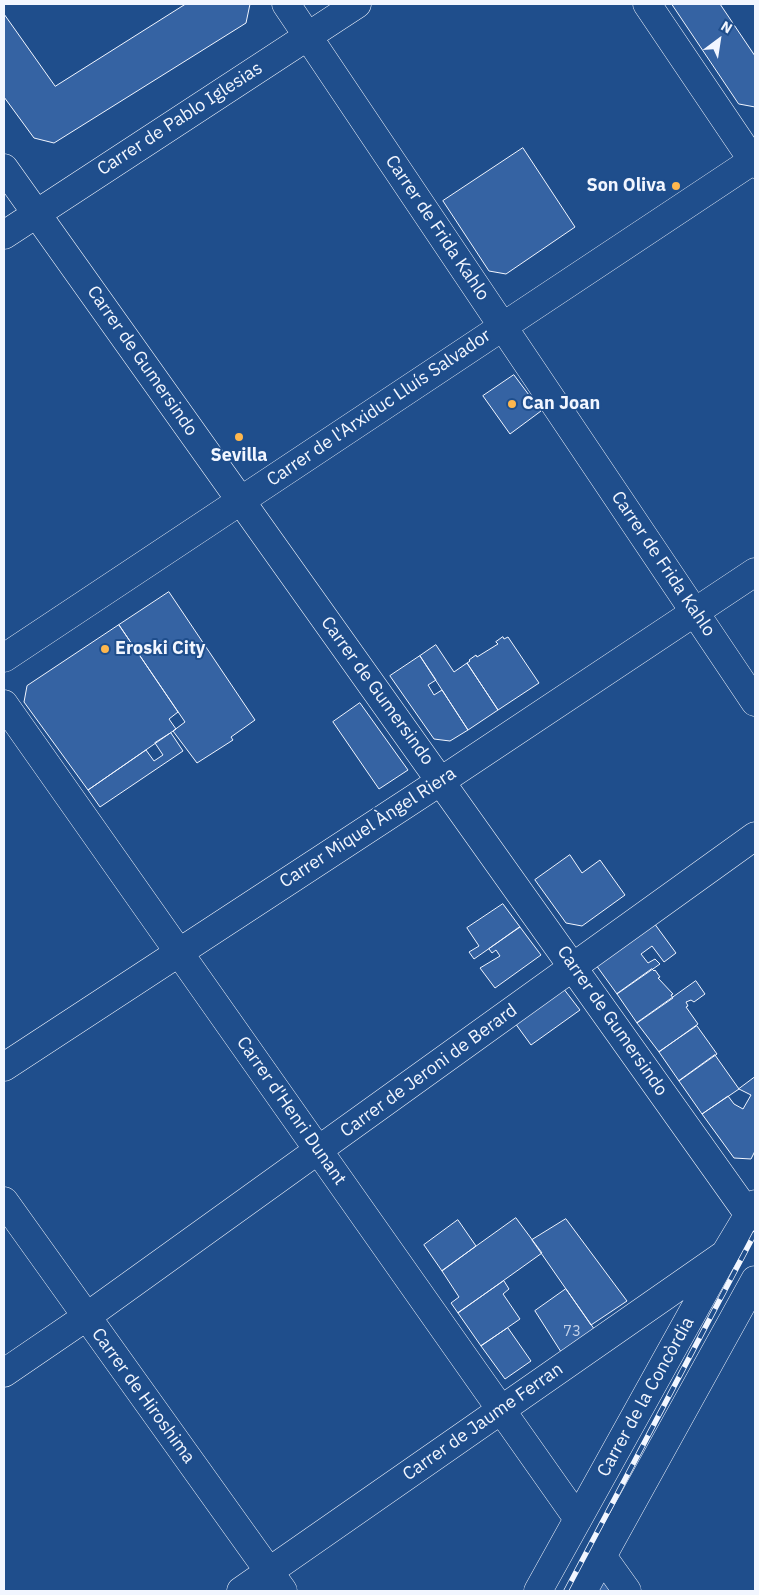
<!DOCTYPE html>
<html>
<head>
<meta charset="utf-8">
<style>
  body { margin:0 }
  #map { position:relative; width:759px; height:1595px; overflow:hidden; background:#1f4e8c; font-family:"IBM Plex Sans",sans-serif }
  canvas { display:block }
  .frame { position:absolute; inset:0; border:5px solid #f2f6ff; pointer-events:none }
  .north { position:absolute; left:694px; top:15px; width:50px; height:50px; -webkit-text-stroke:4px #1f4e8c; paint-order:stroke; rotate:31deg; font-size:14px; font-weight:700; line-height:20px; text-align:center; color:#f2f6ff }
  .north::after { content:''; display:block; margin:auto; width:18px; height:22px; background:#f2f6ff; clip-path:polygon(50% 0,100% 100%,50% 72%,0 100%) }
</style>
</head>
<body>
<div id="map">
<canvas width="759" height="1595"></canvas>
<div class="frame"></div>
<div class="north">N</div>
</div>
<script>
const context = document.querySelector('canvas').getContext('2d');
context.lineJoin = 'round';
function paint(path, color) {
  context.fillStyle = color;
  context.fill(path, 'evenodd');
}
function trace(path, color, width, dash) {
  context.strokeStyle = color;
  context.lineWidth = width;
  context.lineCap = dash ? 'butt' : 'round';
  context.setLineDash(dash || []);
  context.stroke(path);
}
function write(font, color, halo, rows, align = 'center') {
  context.font = font + ' "IBM Plex Sans",sans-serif';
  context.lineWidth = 4;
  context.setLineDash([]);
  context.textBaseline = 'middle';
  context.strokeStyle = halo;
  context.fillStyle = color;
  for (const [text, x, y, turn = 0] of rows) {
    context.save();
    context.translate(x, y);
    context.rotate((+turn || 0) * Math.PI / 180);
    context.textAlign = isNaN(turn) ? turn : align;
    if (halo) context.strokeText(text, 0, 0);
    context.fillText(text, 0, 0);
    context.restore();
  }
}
const building = new Path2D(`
  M186,4h64l-4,19 -192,120 -20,-5 -30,-41v-83l51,72z
  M672,4h48l35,52v51l-16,-3z
  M523,148l52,79 -69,47 -17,-3 -46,-70z
  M514,375l27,36 -31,23 -27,-38z
  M169,592l86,128 -24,17 2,3 -36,23 -24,-32 12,-9 -66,-97z
  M119,625l59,87 -9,7 7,10 -88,61 -64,-88 3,-16z
  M503,637l1,2 4,-2 31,46 -41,27 -31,-47 3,-2 -1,-1 7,-5 1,2 21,-13 -2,-2z
  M436,645l18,27 13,-9 31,47 -30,20 -48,-74z
  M420,656l16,24 -8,5 6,10 8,-5 26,40 -18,11 -16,-2 -44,-63z
  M360,703l48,67 -29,19 -46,-67z
  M171,733l12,18 -83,56 -12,-17 58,-40 8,11 9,-6 -8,-12z
  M570,855l12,18 18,-13 25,35 -43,31 -16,-3 -31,-43z
  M503,904l17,23 -46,32 -5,-7 10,-6 -12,-18z
  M654,923l22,30 -12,9 -12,-16 -11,8 7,9 7,-4 5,5 -43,30 -21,-29z
  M520,927l21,28 -46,33 -15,-20 20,-12 -4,-6 -4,3 -3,-4z
  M652,969l2,2 1,-1 5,7 -2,1 15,16 -2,1 2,3 -36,25 -20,-29z
  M696,981l9,13 -11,8 -3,-2 -5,2 2,4 -2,1 12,17 -39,28 -22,-29z
  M563,988l17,22 -49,35 -16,-22z
  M697,1026l20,28 -38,27 -20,-29z
  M715,1055l24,34 -37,25 -23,-33z
  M755,1077v74l-4,8 -17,-1 -32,-44 26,-18 6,8 9,5 8,-14 -12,-6z
  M516,1218l26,35 -84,60 -7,-10 8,-6 -17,-26z
  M566,1219l61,82 -36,24 -59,-85z
  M458,1220l18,26 -34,25 -18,-26z
  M504,1281l5,8 -6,5 17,25 -39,27 -23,-33z
  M566,1289l31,44 -34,22 -28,-44z
  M508,1328l23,33 -26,18 -24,-33z
  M610,1578l10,13h-34z`);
const minor = new Path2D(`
  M286,4l469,698
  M647,4l108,160
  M4,168l745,1047
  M4,235l353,-231
  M4,658l751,-499
  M4,704l574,815
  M4,1067l437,-286 314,-209
  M4,1201l279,390
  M4,1373l82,-56 669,-481
  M602,1556l25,35
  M241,1591l484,-337
  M538,1591l187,-337 30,-50
  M583,1591l172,-311`);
const rail = new Path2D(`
  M566,1591l189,-358`);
const markers = [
  [676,186,5,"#ffb74d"],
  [512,404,5,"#ffb74d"],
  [239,437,5,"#ffb74d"],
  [105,649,5,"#ffb74d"]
];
const numberNames = [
  ["73",572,1332]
];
const streetNames = [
  ["Carrer de Pablo Iglesias",180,119,-33],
  ["Carrer de Frida Kahlo",437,228,56],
  ["Carrer de Gumersindo",142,361,55],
  ["Carrer de l'Arxiduc Lluís Salvador",379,408,-34],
  ["Carrer de Frida Kahlo",663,564,56],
  ["Carrer de Gumersindo",377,691,54],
  ["Carrer Miquel Àngel Riera",368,828,-33],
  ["Carrer de Gumersindo",612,1021,55],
  ["Carrer de Jeroni de Berard",429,1071,-36],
  ["Carrer d'Henri Dunant",291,1111,55],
  ["Carrer de Hiroshima",143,1396,54],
  ["Carrer de la Concòrdia",646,1397,-61],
  ["Carrer de Jaume Ferran",483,1422,-35]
];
const poiNames = [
  ["Son Oliva",666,186,"right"],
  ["Can Joan",522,404],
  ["Sevilla",239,456,"center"],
  ["Eroski City",115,649]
];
paint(building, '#3563a3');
trace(building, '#f2f6ff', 1);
trace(minor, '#f2f6ff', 29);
trace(minor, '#1f4e8c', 28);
trace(rail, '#f2f6ff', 5.5);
trace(rail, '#1f4e8c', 4, [11]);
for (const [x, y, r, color] of markers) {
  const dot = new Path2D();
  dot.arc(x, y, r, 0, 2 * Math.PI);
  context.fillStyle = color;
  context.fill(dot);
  trace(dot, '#1f4e8c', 2);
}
write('15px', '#c3d1e8', null, numberNames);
write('18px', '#f2f6ff', '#1f4e8c', streetNames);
write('bold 18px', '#f2f6ff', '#1f4e8c', poiNames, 'left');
</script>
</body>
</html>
